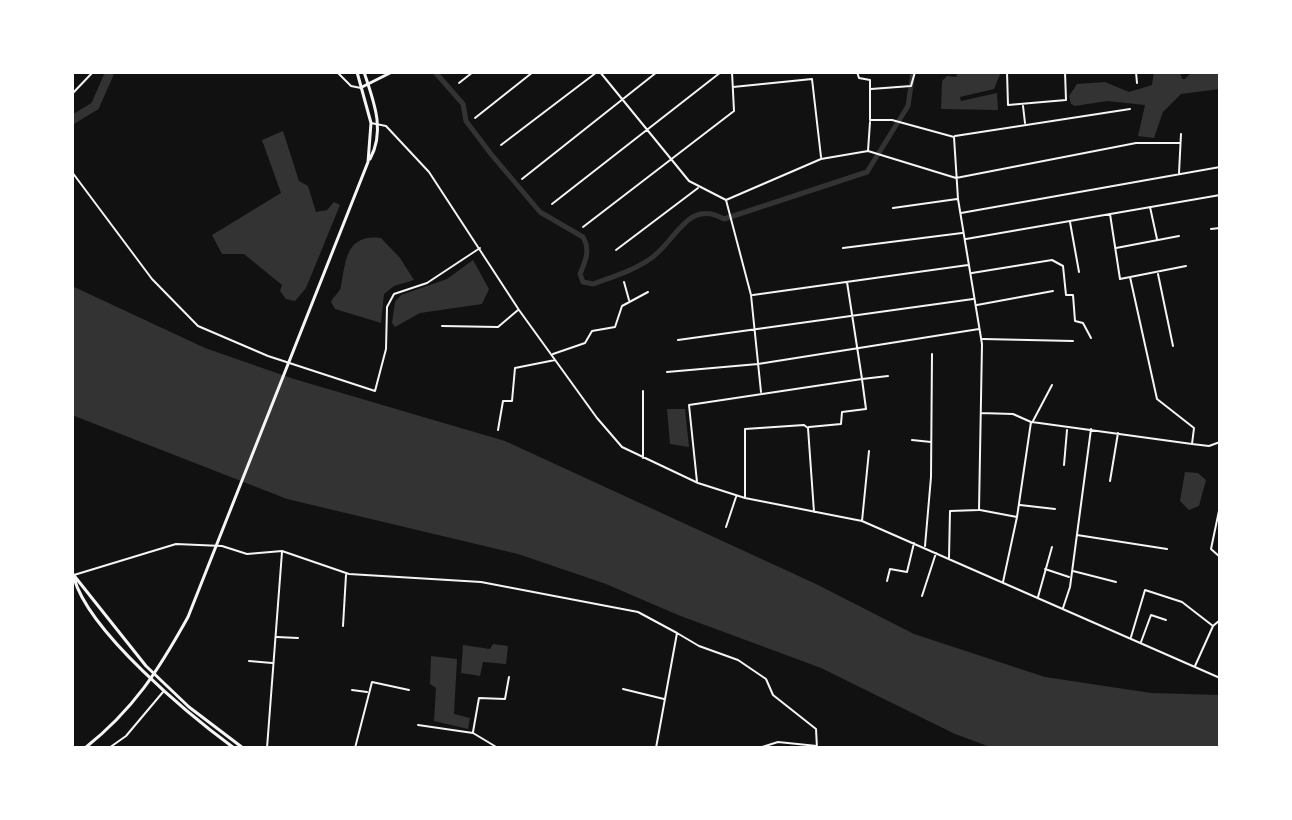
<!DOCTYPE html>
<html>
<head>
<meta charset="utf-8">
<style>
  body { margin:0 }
  #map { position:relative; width:1292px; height:820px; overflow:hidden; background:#111; font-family:"DM Sans",sans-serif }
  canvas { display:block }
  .frame { position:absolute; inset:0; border:74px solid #fff; pointer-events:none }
</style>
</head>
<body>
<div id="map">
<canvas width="1292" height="820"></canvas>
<div class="frame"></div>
</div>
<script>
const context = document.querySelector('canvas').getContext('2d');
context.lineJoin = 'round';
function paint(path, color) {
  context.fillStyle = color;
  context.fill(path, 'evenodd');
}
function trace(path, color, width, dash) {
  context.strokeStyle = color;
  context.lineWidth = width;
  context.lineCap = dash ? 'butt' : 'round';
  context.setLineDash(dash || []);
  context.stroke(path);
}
const water = new Path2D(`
  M958,72h43l-7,17 -34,8 1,4 36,-8 1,17 -57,-1 1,-28 5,-5 9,1z
  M1154,72h26l2,7h3l7,-7h28v17l-39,5 -18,18 -9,26 -16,-2 7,-31 -38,-4 -32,5 -4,-2 -2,-8 8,-12 28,-2 24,10 23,-7z
  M283,131l16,50 9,5 8,26 11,-2 7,-8 6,3 -34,83 -11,13 -9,-2 -6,-8 2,-6 -38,-31h-22l-10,-19 69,-42 -19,-53z
  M381,238l19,20 14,22 -20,6 -10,8 -3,29 -46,-14 -4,-7c3,-7 9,-9 10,-16 5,-26 5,-52 40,-48z
  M473,260l16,29 -7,15 -62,9 -25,14 -3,-4 3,-21 6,-7 46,-16z
  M72,286l133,62 89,31 211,62 311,143 98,50 131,43 106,16 69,2v53h-227l-38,-14 -134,-66 -143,-53 -72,-31 -88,-30 -231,-55 -215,-84z
  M667,409h18l4,38 -19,-3z
  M1185,472l13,1 8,7 -7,26 -10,4 -9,-9z
  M493,644l15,2 -2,18 -23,-2 -3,14 -19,-3 2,-28 27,4z
  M431,656l26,3 -3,55 16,4 -2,11 -34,-8 2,-33 -6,-4z`);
const canal = new Path2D(`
  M435,72l28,32 3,17 25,33 49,58 43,25c8,13 2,25 -3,37l3,8 10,2c19,-7 40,-13 57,-25 26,-17 37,-61 74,-40l143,-47 41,-66 5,-34`);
const river = new Path2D(`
  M72,120l23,-14 15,-34`);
const minor = new Path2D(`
  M337,72l14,14 10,2
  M600,72l89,109 37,19 25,95 10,97
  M857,72l2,6 11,2v40h22l62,17 4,62 24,145 -3,166 -29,1 -1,47
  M1007,72l1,33 58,-5 -1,-28
  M1136,72l1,11
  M459,83l14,-11
  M733,87l79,-8 9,78
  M871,89l40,-3 4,-14
  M72,94l21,-22
  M1023,106l2,17
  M475,118l58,-46
  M371,123l15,3 43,46 90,138 78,108 25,29 76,36 47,15 117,23 358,157
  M955,136l175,-27
  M501,145l96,-73
  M868,151l2,-29
  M72,172l80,107 46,47 70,30 107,35 11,-42 1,-42 7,-13 33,-11 53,-35
  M1179,173l2,-39
  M522,179l135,-107
  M726,200l95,-41 47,-8 88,27 180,-35h44
  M552,204l169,-132
  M1150,207l7,32
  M893,208l64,-9
  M961,213l259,-46
  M1110,214l10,65 66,-13
  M1070,222l9,50
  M583,227l151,-116 -2,-39
  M1211,229l9,-1
  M966,239l254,-44
  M843,248l119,-15
  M1116,248l63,-12
  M616,250l82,-62
  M972,273l80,-13 11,6 3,29h7l2,26 8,2 8,15
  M1158,274l15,72
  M1130,277l27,122 37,29 -2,16
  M624,282l5,18
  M753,295l215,-30
  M977,305l76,-14
  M442,326l56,1 20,-17
  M983,339l90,2
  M678,340l295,-41
  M553,354l32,-11 7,-12 23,-4 7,-21 26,-14
  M667,372l91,-8 221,-35
  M643,391v67
  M981,413l32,1 18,8 -14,95 -14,65
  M1033,421l19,-36
  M1032,422l160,22 17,2 11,-4
  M809,427l32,-3 1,-12 24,-3 -4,-30 26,-3
  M498,430l5,-29h9l3,-33 40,-8
  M912,440l19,2
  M1064,465l3,-35
  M1110,481l8,-48
  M697,482l-8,-77 173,-26 -15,-97
  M745,497v-68l59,-4 4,3 6,84
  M1020,505l35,4
  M1220,506l-9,43 9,8
  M980,510l37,7
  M862,521l7,-70
  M726,527l10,-30
  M1077,535l90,14
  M925,546l6,-69 1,-123
  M1045,569l24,8
  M1073,571l43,11
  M74,575l102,-31 46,2 25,8 35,-3 67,23 132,8 157,30 39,21 -21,115
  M887,581l3,-12 17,3 7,-29
  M922,596l14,-43
  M1038,597l14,-50
  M1063,608l7,-21 21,-158
  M343,626l3,-51
  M677,633l22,13 39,14 28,19 7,16 43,34 1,19
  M277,637l21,1
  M1131,637l14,-47 37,12 31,24
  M1141,642l10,-27 15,5
  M249,661l23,2
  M1195,666l18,-40 7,-6
  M623,689l41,10
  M352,690l15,2
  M418,725l55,8 25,15
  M473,732l6,-34 26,1 4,-22
  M109,748l17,-12 37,-44
  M267,748l15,-196
  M355,748l17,-66 37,8
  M698,748h18
  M759,748l19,-6 39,4`);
const primary = new Path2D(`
  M362,87l30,-15
  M72,573l74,93 43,41 54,41
  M74,578c15,54 115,137 160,170`);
const trunk = new Path2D(`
  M364,72c9,28 22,58 6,87
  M85,748c49,-39 73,-77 103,-131l180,-455 3,-39 -14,-51`);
paint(water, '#333');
trace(canal, '#333', 5);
trace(river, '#333', 9);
trace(minor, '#f5f5f5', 2);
trace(primary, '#f5f5f5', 3);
trace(trunk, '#f5f5f5', 3);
</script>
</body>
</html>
